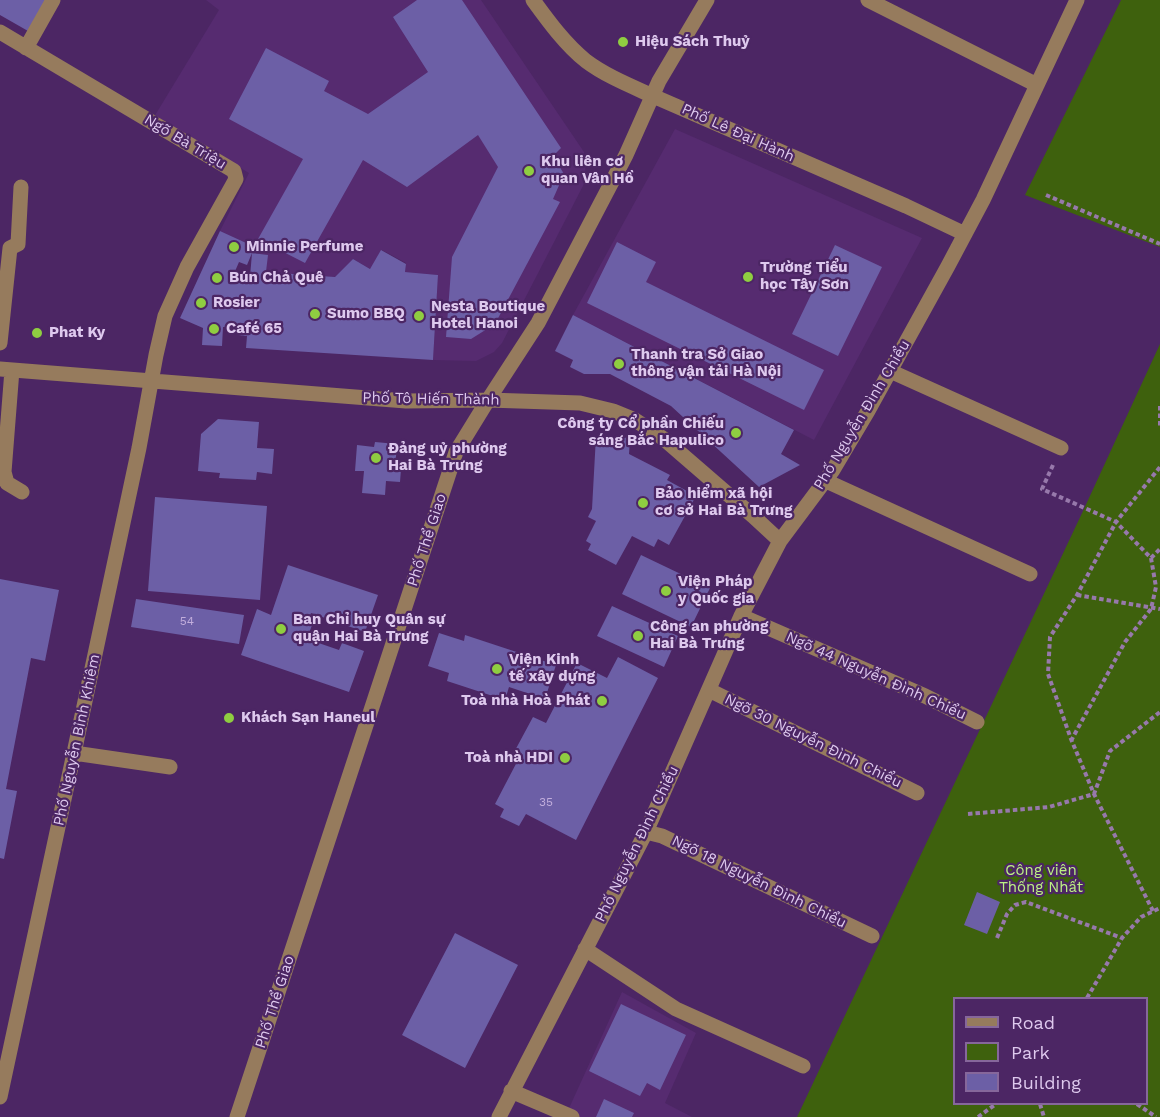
<!DOCTYPE html>
<html>
<head>
<meta charset="utf-8">
<style>
  body { margin:0 }
  #map { position:relative; width:1160px; height:1117px; overflow:hidden; background:#4c2664; font-family:"Work Sans",sans-serif }
  canvas { display:block }
  .legend { position:absolute; left:953px; top:997px; width:195px; height:108px; box-sizing:border-box; background:#4c2664; border:2px solid #86679b; margin:0; padding:8px 10px; list-style:none; font-size:18px; color:#dec9ee }
  .legend li { display:flex; align-items:center; gap:12px; height:30px }
  .legend b { width:30px; border:2px solid #86679b }
</style>
</head>
<body>
<div id="map">
<canvas width="1160" height="1117"></canvas>
<ul class="legend">
<li><b style="height:8px;background:#967b5d"></b>Road</li>
<li><b style="height:16px;background:#3e610d"></b>Park</li>
<li><b style="height:16px;background:#6c5fa6"></b>Building</li>
</ul>
</div>
<script>
const context = document.querySelector('canvas').getContext('2d');
context.lineJoin = 'round';
function paint(path, color) {
  context.fillStyle = color;
  context.fill(path, 'evenodd');
}
function trace(path, color, width, dash) {
  context.strokeStyle = color;
  context.lineWidth = width;
  context.lineCap = dash ? 'butt' : 'round';
  context.setLineDash(dash || []);
  context.stroke(path);
}
function write(font, color, halo, rows, align = 'center') {
  context.font = font + ' "Work Sans",sans-serif';
  context.lineWidth = 4.5;
  context.setLineDash([]);
  context.textBaseline = 'middle';
  context.strokeStyle = halo;
  context.fillStyle = color;
  for (const [text, x, y, turn = 0] of rows) {
    context.save();
    context.translate(x, y);
    context.rotate((+turn || 0) * Math.PI / 180);
    context.textAlign = isNaN(turn) ? turn : align;
    if (halo) context.strokeText(text, 0, 0);
    context.fillText(text, 0, 0);
    context.restore();
  }
}
const built = new Path2D(`
  M206,0h275l103,152 2,28 -84,163 -8,9 -18,9 -43,-1 5,-85 -33,-3 1,-9 -24,-13 -12,19 -17,-10 -18,18 -69,-5 1,-17 -15,-2 3,-6 -35,-16 29,-58 -95,-56 65,-107z
  M675,129l247,109 -108,202 -241,-125z
  M622,992l74,41 -31,70 27,14h-127z`);
const green = new Path2D(`
  M1121,0h39v247l-135,-52z
  M1160,344v773h-363l286,-606zM954,998h192v106h-192z`);
const building = new Path2D(`
  M0,0h46l-18,31 -28,-16z
  M417,0h45l99,148 -8,8 11,18 -11,25 7,3 -65,122 -24,15 -25,-2 6,-80 46,-90 -20,-32 -71,52 -44,-27 -58,103 -47,-24 45,-80 -74,-40 37,-71 63,33 -5,10 44,23 60,-42 -35,-55z
  M220,231l35,16 -3,6 16,2 -2,17 69,5 18,-18 17,10 11,-19 25,14 -1,8 33,3 -5,85 -187,-12 1,-12 -9,-1v-8h-15l-1,19 -20,-1 1,-17 -23,-10zM252,253l-2,24 -17,-1 6,-14 8,3z
  M617,242l39,20 -10,20 178,88 -20,40 -217,-107z
  M835,245l47,22 -44,89 -46,-22z
  M573,315l221,115 -13,24 19,11 -41,22 -88,-81 -61,-32h-26l-14,-7 3,-7 -18,-9z
  M218,419l41,3 -2,26 17,1 -2,25 -15,-2 -1,8 -37,-2 1,-5 -22,-2 3,-37z
  M596,436l34,2 -1,16 41,21 -3,5 29,16 -27,49 -11,-6 -4,8 -22,-11 -16,29 -28,-15 3,-6 -5,-3 10,-20 -8,-4 4,-8z
  M375,442l22,2 -2,25h6l-1,13 -14,-1 -1,14 -23,-2 2,-22h-9l2,-26 17,2z
  M155,497l112,9 -7,94 -112,-9z
  M641,555l69,33 -19,39 -69,-33z
  M288,565l90,30 -13,37 -54,-19 -4,11 5,1 -5,14 32,11 3,-7 22,8 -15,41 -108,-37 16,-46 14,6z
  M0,579l59,11 -14,71 -14,-3 -25,131 11,2 -13,68 -4,-1z
  M136,599l108,16 -5,29 -108,-17z
  M612,606l66,30 -14,31 -67,-31z
  M439,633l25,8 1,-6 91,30 -11,34 -36,-12 -4,13 -58,-19 2,-8 -21,-7z
  M618,657l40,21 -82,162 -50,-26 -7,12 -19,-9 4,-8 -9,-5 23,-44 -6,-4 21,-39 13,6 31,-60 30,15z
  M977,892l23,10 -13,32 -23,-9z
  M455,933l63,32 -53,103 -63,-33z
  M621,1004l65,31 -26,55 -13,-7 -7,13 -51,-25z
  M604,1099l30,14 -2,4h-36z`);
const path = new Path2D(`
  M1046,195l114,49
  M1160,406v20
  M1053,465l-11,24 74,33 35,36 5,29 -5,22 -26,33 -53,97
  M1151,558l9,-9
  M1077,595l83,14
  M968,814l81,-7 45,-13 16,-43 50,-39
  M1153,911l-59,-117 -23,-55 -23,-65 2,-37 27,-42 39,-73 44,-55
  M997,938l10,-24 8,-9 11,-3 96,36
  M1087,998l35,-60 19,-21 19,-9
  M1040,1104l4,13
  M1137,1104l19,13
  M978,1117l18,-13`);
const minor = new Path2D(`
  M533,0c16,22 32,44 53,61 20,15 45,25 67,35l253,110 59,28
  M868,0l169,85
  M0,32l234,139 2,8 -49,88 -22,49 -9,39 -17,93 -65,305 -74,344
  M26,48l27,-48
  M0,343l10,-95 8,-4 3,-57
  M0,369l406,32 82,-1 92,3 33,8 22,9 29,19 89,77 27,25
  M12,370l-8,102 3,11 15,9
  M890,371l171,77
  M826,481l204,93
  M741,616l184,80 52,26
  M709,690l208,103
  M74,753l96,14
  M646,832l16,4 210,100
  M585,949l91,60 127,57
  M511,1091l61,26
  M237,1117l219,-665 32,-52 50,-77 88,-168 33,-74 48,-81
  M499,1117l147,-285 95,-216 39,-75 53,-71 35,-59 80,-145 35,-66 94,-200`);
const markers = [
  [623,42,6,"#8fcd41"],
  [529,171,6,"#8fcd41"],
  [234,247,6,"#8fcd41"],
  [748,277,6,"#8fcd41"],
  [217,278,6,"#8fcd41"],
  [201,303,6,"#8fcd41"],
  [315,314,6,"#8fcd41"],
  [419,316,6,"#8fcd41"],
  [214,329,6,"#8fcd41"],
  [37,333,6,"#8fcd41"],
  [619,364,6,"#8fcd41"],
  [736,433,6,"#8fcd41"],
  [376,458,6,"#8fcd41"],
  [643,503,6,"#8fcd41"],
  [666,591,6,"#8fcd41"],
  [281,629,6,"#8fcd41"],
  [638,636,6,"#8fcd41"],
  [497,669,6,"#8fcd41"],
  [602,701,6,"#8fcd41"],
  [229,718,6,"#8fcd41"],
  [565,758,6,"#8fcd41"]
];
const numberNames = [
  ["54",187,621],
  ["35",546,802]
];
const poiNames = [
  ["Hiệu Sách Thuỷ",635,42],
  ["Khu liên cơ",541,162],
  ["quan Vân Hồ",541,179],
  ["Minnie Perfume",246,247],
  ["Trường Tiểu",760,268],
  ["học Tây Sơn",760,285],
  ["Bún Chả Quê",229,278],
  ["Rosier",213,303],
  ["Nesta Boutique",431,307],
  ["Hotel Hanoi",431,324],
  ["Sumo BBQ",327,314],
  ["Café 65",226,329],
  ["Phat Ky",49,333],
  ["Thanh tra Sở Giao",631,355],
  ["thông vận tải Hà Nội",631,372],
  ["Công ty Cổ phần Chiếu",724,424,"right"],
  ["sáng Bắc Hapulico",724,441,"right"],
  ["Đảng uỷ phường",388,449],
  ["Hai Bà Trưng",388,466],
  ["Bảo hiểm xã hội",655,494],
  ["cơ sở Hai Bà Trưng",655,511],
  ["Viện Pháp",678,582],
  ["y Quốc gia",678,599],
  ["Ban Chỉ huy Quân sự",293,620],
  ["quận Hai Bà Trưng",293,637],
  ["Công an phường",650,627],
  ["Hai Bà Trưng",650,644],
  ["Viện Kinh",509,660],
  ["tế xây dựng",509,677],
  ["Toà nhà Hoà Phát",590,701,"right"],
  ["Khách Sạn Haneul",241,718],
  ["Toà nhà HDI",553,758,"right"]
];
const streetNames = [
  ["Phố Lê Đại Hành",738,133,24],
  ["Ngõ Bà Triệu",185,142,31],
  ["Phố Tô Hiến Thành",431,399,1],
  ["Phố Nguyễn Đình Chiểu",862,415,-59],
  ["Phố Thể Giao",427,540,-72],
  ["Ngõ 44 Nguyễn Đình Chiểu",876,676,24],
  ["Phố Nguyễn Bỉnh Khiêm",77,740,-78],
  ["Ngõ 30 Nguyễn Đình Chiểu",813,741,26],
  ["Phố Nguyễn Đình Chiểu",637,844,-64],
  ["Ngõ 18 Nguyễn Đình Chiểu",759,882,26],
  ["Phố Thể Giao",275,1002,-72]
];
const parkNames = [
  ["Công viên",1041,871],
  ["Thống Nhất",1041,888]
];
paint(built, '#562b70');
paint(green, '#3e610d');
paint(building, '#6c5fa6');
trace(path, '#9779ab', 4, [4.5, 3]);
trace(minor, '#967b5d', 15);
for (const [x, y, r, color] of markers) {
  const dot = new Path2D();
  dot.arc(x, y, r, 0, 2 * Math.PI);
  context.fillStyle = color;
  context.fill(dot);
  trace(dot, '#4c2664', 2);
}
write('12px', '#c2aedc', null, numberNames);
write('bold 15px', '#dec9ee', '#4c2664', poiNames, 'left');
write('15px', '#dec9ee', '#4c2664', streetNames);
write('15px', '#bcf283', '#4c2664', parkNames);
</script>
</body>
</html>
